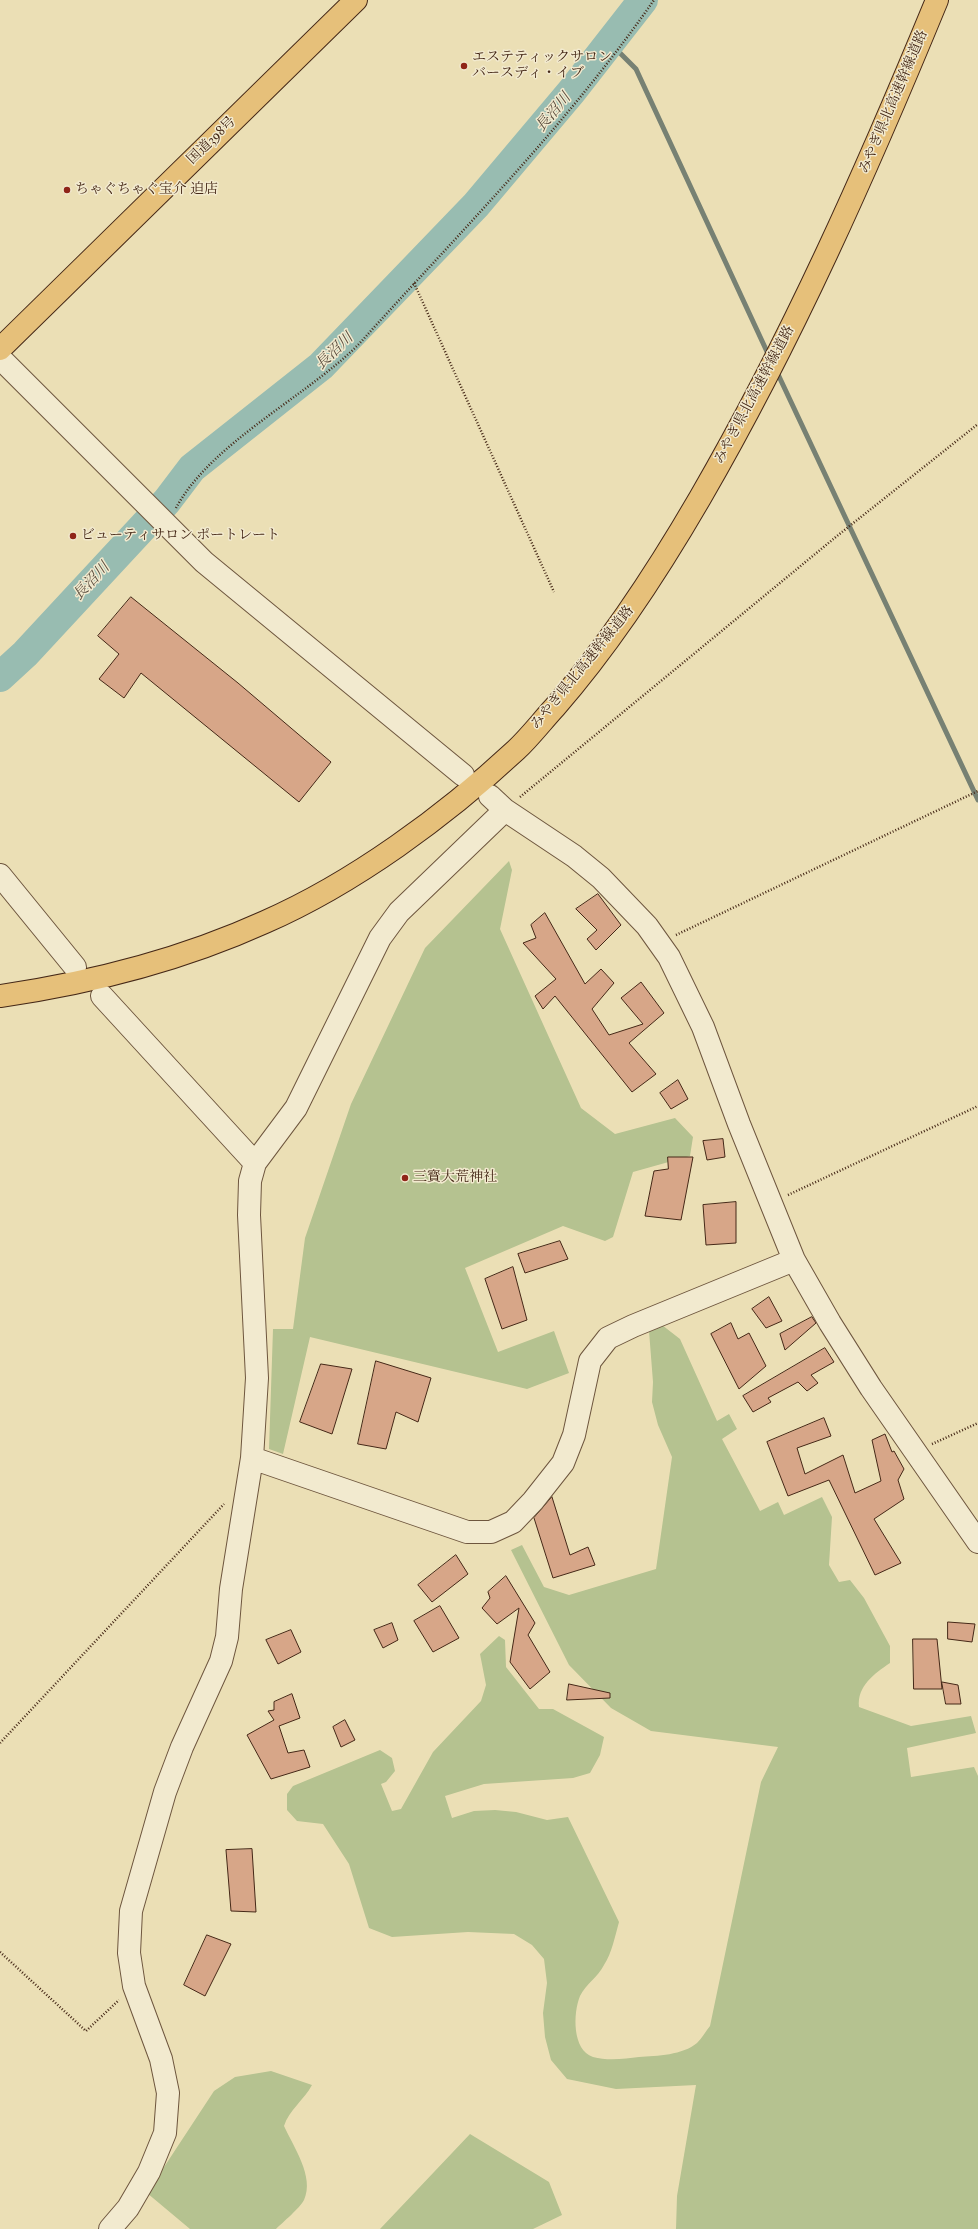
<!DOCTYPE html>
<html>
<head>
<meta charset="utf-8">
<style>
  body { margin:0 }
  canvas { display:block; background:#ebdfb5 }
</style>
</head>
<body>
<canvas width="978" height="2229"></canvas>
<script>
const context = document.querySelector('canvas').getContext('2d');
context.lineJoin = 'round';
function paint(path, color) {
  context.fillStyle = color;
  context.fill(path, 'evenodd');
}
function trace(path, color, width, dash) {
  context.strokeStyle = color;
  context.lineWidth = width;
  context.lineCap = dash ? 'butt' : 'round';
  context.setLineDash(dash || []);
  context.stroke(path);
}
function write(font, color, halo, rows, align = 'center') {
  context.font = font + ' "IM FELL Double Pica","Noto Serif JP",serif';
  context.lineWidth = 3;
  context.setLineDash([]);
  context.textBaseline = 'middle';
  context.strokeStyle = halo;
  context.fillStyle = color;
  for (const [text, x, y, turn = 0] of rows) {
    context.save();
    context.translate(x, y);
    context.rotate((+turn || 0) * Math.PI / 180);
    context.textAlign = isNaN(turn) ? turn : align;
    if (halo) context.strokeText(text, 0, 0);
    context.fillText(text, 0, 0);
    context.restore();
  }
}
const green = new Path2D(`
  M509,861l3,9 -12,59 81,179 34,26 60,-16 18,19 -3,19 -57,16 -20,65 -8,4 -42,-15 -98,42 33,84 56,-21 15,42 -42,16 -217,-52 -27,117 -14,-5 4,-120h20l12,-91 46,-134 74,-156z
  M662,1325l18,14 37,82 12,-7 8,15 -15,10 38,72 18,-9 6,13 38,-18 10,20 -3,48 10,17 11,-2 14,18 26,48v17c-16,11 -33,23 -31,44l52,19 60,-10 5,17 -69,15 4,29 63,-10 4,9v453h-302l1,-33 19,-111 -80,4 -49,-10 -16,-19 -6,-23 -2,-24 4,-30 -3,-24 -12,-14 -18,-11 -46,-2 -76,5 -23,-9 -20,-64 -26,-40 -26,-3 -10,-11v-16l6,-8 87,-36 12,8 3,13 -9,11 -5,2 11,27 9,-2 32,-57 48,-51 5,-16 -6,-31 19,-18 6,4 1,27 33,42h14l51,28 -4,18 -10,18 -17,5 -89,6 -39,12 7,22 22,-7 21,-1 21,2 31,8 21,-3 51,105c-4,14 -7,31 -15,43 -6,12 -18,19 -24,31 -7,17 -8,54 13,61 14,4 32,2 46,0 18,-1 44,-2 58,-14 5,-5 9,-12 13,-17l51,-244 17,-35 -127,-16 -40,-23 -42,-43 -58,-115 11,-5 22,42 25,8 87,-26 16,-112 -14,-32 -6,-23 1,-20 -4,-51z
  M271,2071l41,14c-8,15 -23,25 -28,41 9,20 31,51 20,74 -4,8 -21,22 -28,29h-86l-43,-36 67,-102 21,-14z
  M470,2134l79,48 13,33 -29,14h-153z`);
const stream = new Path2D(`
  M610,43l26,26 133,287
  M776,370l202,430`);
const river = new Path2D(`
  M0,677l25,-23 142,-153 25,-33 129,-102 155,-161 96,-114 71,-91`);
const building = new Path2D(`
  M131,597l107,86 93,79 -32,40 -158,-129 -17,25 -25,-19 20,-25 -21,-18z
  M598,894l23,31 -25,25 -9,-11 10,-9 -21,-21z
  M545,913l40,71 16,-15 13,14 -22,26 17,26 34,-11 -22,-26 20,-16 23,31 -35,30 27,31 -24,18 -77,-96 -12,13 -8,-13 21,-17 -33,-36 13,-5 -5,-13z
  M678,1080l10,19 -17,10 -11,-16z
  M723,1139l2,18 -18,3 -4,-19z
  M668,1157h25l-12,63 -36,-4 9,-45 14,-2z
  M736,1202v41l-30,2 -3,-40z
  M560,1241l8,18 -43,14 -7,-19z
  M513,1267l14,53 -25,9 -17,-50z
  M769,1297l13,24 -16,7 -14,-19z
  M812,1317l4,6 -31,27 -5,-16z
  M731,1323l7,16 11,-6 17,33 -27,23 -28,-55z
  M825,1348l9,14 -23,13 7,8 -11,8 -9,-9 -30,16 3,4 -18,10 -10,-16z
  M376,1361l55,17 -13,44 -22,-10 -10,37 -28,-5z
  M321,1364l31,5 -20,65 -32,-12z
  M824,1418l7,18 -34,12 8,26 38,-19 12,38 26,-12 -9,-41 13,-6 7,18 2,-1 10,18 -6,11 6,19 -30,20 27,44 -26,12 -46,-95 -41,16 -21,-54z
  M552,1497l18,58 18,-8 7,18 -42,13 -19,-60z
  M456,1555l12,19 -36,28 -14,-17z
  M506,1576l29,47 -7,12 22,37 -20,17 -20,-27 9,-54 -22,16 -15,-16 8,-10 -2,-6z
  M440,1606l19,32 -26,14 -19,-31z
  M948,1622l27,2 -3,18 -24,-3z
  M392,1623l6,17 -15,8 -9,-18z
  M291,1630l10,22 -23,12 -12,-24z
  M913,1639h24l5,50h-28z
  M942,1682l16,3 3,19h-15z
  M569,1684l41,9v5l-43,2z
  M292,1694l8,24 -21,8 9,27 16,-3 6,17 -39,12 -24,-44 27,-15 -6,-9 6,-1v-8z
  M345,1720l10,20 -14,7 -8,-20z
  M252,1849l4,63 -25,-1 -5,-61z
  M207,1935l24,9 -26,52 -21,-11z`);
const path = new Path2D(`
  M414,283l140,309
  M176,508c35,-65 130,-111 183,-164 101,-112 208,-219 295,-344
  M520,797l317,-261 141,-112
  M676,935l302,-144
  M788,1195l190,-89
  M932,1444l46,-21
  M0,1743l224,-239
  M0,1952l86,79 33,-31`);
const minor = new Path2D(`
  M0,358l204,204 259,213
  M490,796l15,14 69,46 27,22 46,48 22,31 34,70 36,97 55,136 36,63 41,65 107,154
  M0,875l75,92
  M102,996l153,167
  M252,1458l215,74h24l22,-10 20,-21 30,-38 11,-28 16,-74 18,-23 25,-12 161,-66
  M110,2229l18,-21 21,-36 16,-39 3,-40 -7,-34 -27,-73 -5,-33 2,-42 34,-119 17,-45 39,-86 6,-24 4,-48 21,-131 5,-80 -8,-163 1,-34 5,-18 41,-55 84,-170 19,-26 106,-102`);
const major = new Path2D(`
  M0,996c91,-13 181,-36 265,-74 89,-39 180,-106 251,-172 14,-13 26,-29 39,-43 56,-64 102,-135 145,-209 92,-159 167,-328 237,-498`);
const highway = new Path2D(`
  M0,349l356,-349`);
const markers = [
  [464,66,4,"#8f2418"],
  [67,190,4,"#8f2418"],
  [73,536,4,"#8f2418"],
  [405,1178,4,"#8f2418"]
];
const poiNames = [
  ["エステティックサロン",472,58],
  ["バースディ・イブ",472,74],
  ["ちゃぐちゃぐ宝介 迫店",75,190],
  ["ビューティサロン ポートレート",81,536],
  ["三寳大荒神社",413,1178]
];
const streetNames = [
  ["みやぎ県北高速幹線道路",894,102,-67],
  ["国道398号",212,141,-44],
  ["みやぎ県北高速幹線道路",755,395,-62],
  ["みやぎ県北高速幹線道路",583,668,-51]
];
const waterNames = [
  ["長沼川",554,113,-50],
  ["長沼川",335,352,-44],
  ["長沼川",92,582,-47]
];
paint(green, '#b5c290');
trace(stream, '#778173', 5);
trace(river, '#98bcb1', 30);
paint(building, '#d7a688');
trace(building, '#452817', 1);
trace(minor, '#6e563e', 24);
trace(major, '#452817', 24);
trace(highway, '#452817', 24);
trace(path, '#452817', 2.5, [1, 2]);
trace(minor, '#f2eacf', 22);
trace(major, '#e6c07a', 22);
trace(highway, '#e6c07a', 22);
for (const [x, y, r, color] of markers) {
  const dot = new Path2D();
  dot.arc(x, y, r, 0, 2 * Math.PI);
  context.fillStyle = color;
  context.fill(dot);
  trace(dot, '#f2eacf', 1.5);
}
write('14px', '#452817', '#f2eacf', poiNames, 'left');
write('14px', '#452817', '#f2eacf', streetNames);
write('italic 15px', '#5a4d3e', '#f2eacf', waterNames);
</script>
</body>
</html>
